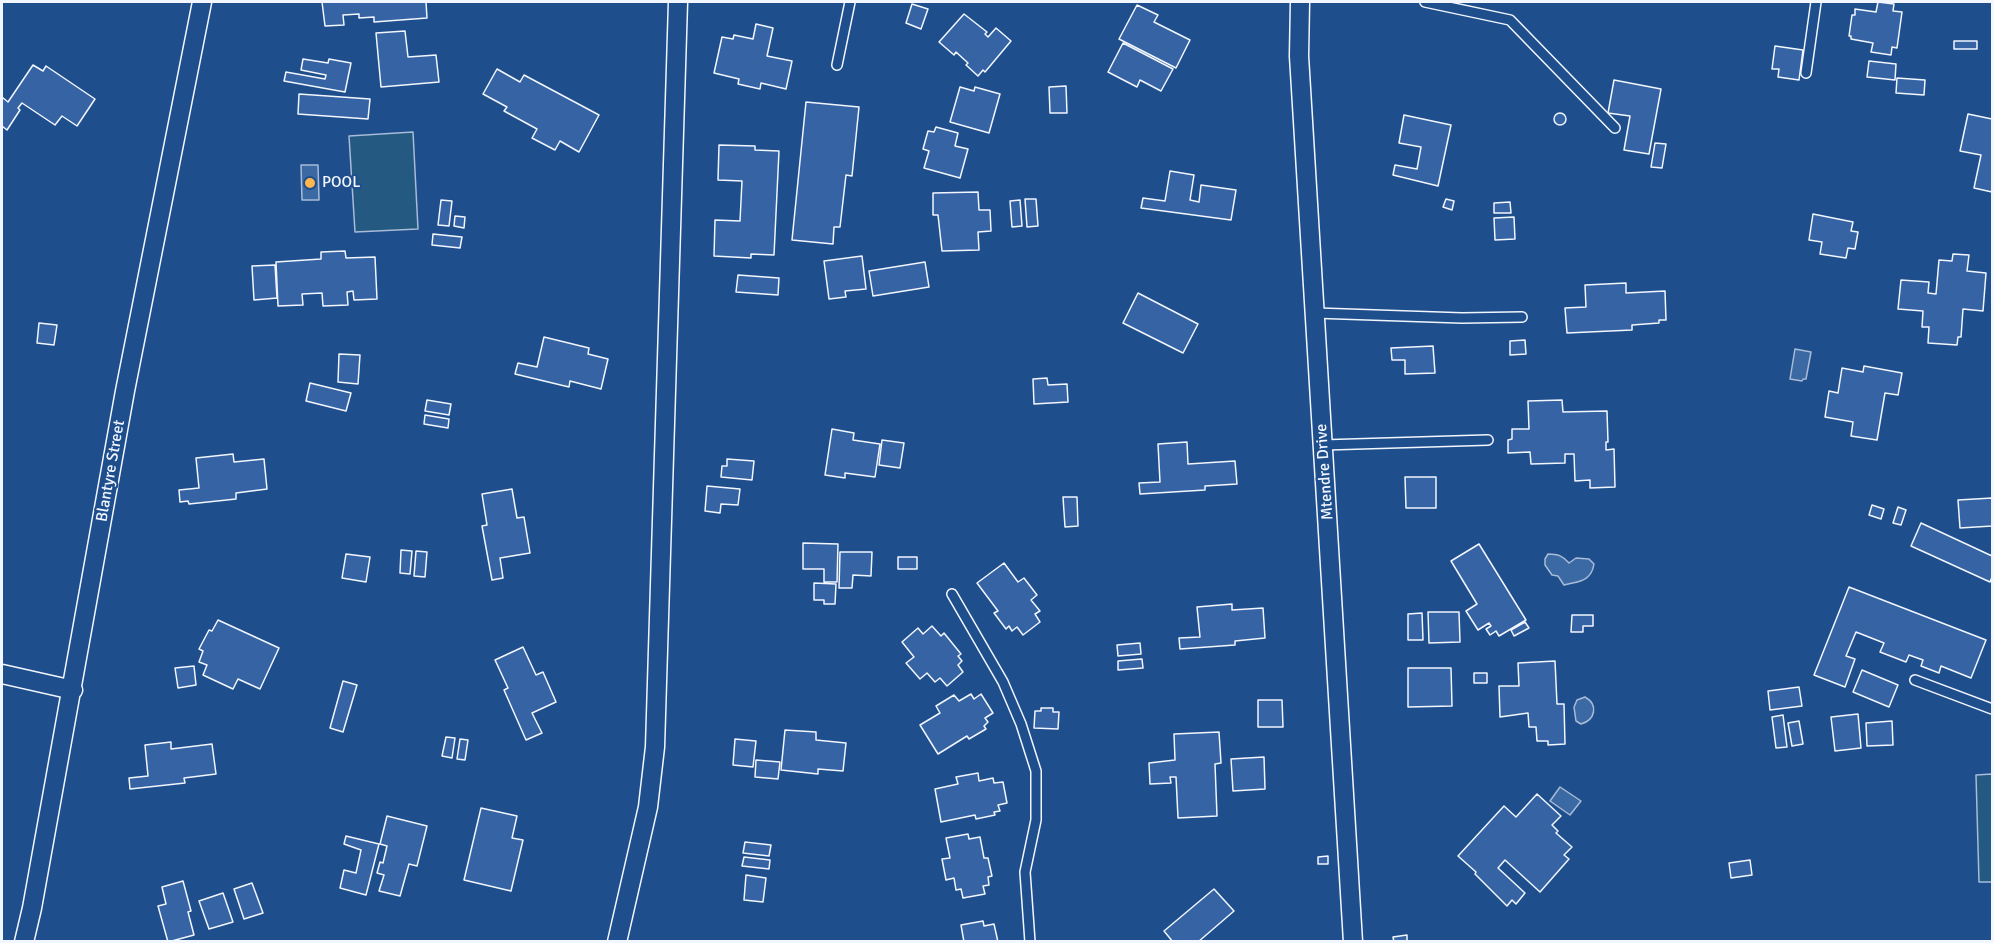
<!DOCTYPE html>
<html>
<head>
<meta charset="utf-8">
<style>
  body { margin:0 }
  #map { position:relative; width:1994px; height:943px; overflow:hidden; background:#1f4e8c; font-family:Signika,sans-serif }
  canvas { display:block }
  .frame { position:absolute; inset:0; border:3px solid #f2f6ff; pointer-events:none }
</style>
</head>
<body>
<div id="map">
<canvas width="1994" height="943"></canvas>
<div class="frame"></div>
</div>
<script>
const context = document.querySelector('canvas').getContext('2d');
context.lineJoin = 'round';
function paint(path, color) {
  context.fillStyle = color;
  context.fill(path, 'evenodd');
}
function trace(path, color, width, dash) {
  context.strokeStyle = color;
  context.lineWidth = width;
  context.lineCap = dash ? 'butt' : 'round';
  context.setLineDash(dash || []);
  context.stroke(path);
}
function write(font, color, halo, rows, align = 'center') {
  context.font = font + ' Signika,sans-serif';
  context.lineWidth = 4.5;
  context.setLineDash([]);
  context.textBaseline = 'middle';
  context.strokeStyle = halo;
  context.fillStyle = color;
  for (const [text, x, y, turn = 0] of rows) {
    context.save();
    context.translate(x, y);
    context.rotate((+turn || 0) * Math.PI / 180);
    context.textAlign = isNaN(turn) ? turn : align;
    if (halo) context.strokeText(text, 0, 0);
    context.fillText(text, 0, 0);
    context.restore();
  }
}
const green = new Path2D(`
  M413,132l5,97 -63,3 -6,-96z
  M1992,774v108h-13l-3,-107z`);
const water = new Path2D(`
  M301,165h17l1,35h-17z
  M1795,349l16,3 -5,27h-3l-1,2 -12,-2z
  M1548,554c10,0 15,2 21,9l7,-5 13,1 5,5c-3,18 -15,17 -30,21l-6,-9 -6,-1 -7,-10v-6z
  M1585,697c14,8 10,23 -4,27l-5,-3 -2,-14 3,-7z
  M1560,787l21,14 -11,14 -20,-14z`);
const building = new Path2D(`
  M322,2h104l1,16 -53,4v-5l-15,1v-4l-16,1 1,10 -19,1z
  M1878,2l16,2 -1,7 9,1 -5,36 -5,-1 -1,8 -20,-3 2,-9 -22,-4v-3h-2l3,-21h3v-6l21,3z
  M912,4l16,5 -7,20 -15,-6z
  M1137,5l21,10 -4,7 36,18 -14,28 -57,-29z
  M964,14l23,18 -2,2 3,3 8,-9 15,13 -26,31 -2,-2 -5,6 -12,-11 2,-2 -12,-11 -2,3 -15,-13z
  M756,24l17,4 -6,28 25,5 -6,28 -25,-6 -1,6 -22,-5 1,-5 -25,-6 8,-36 11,2 1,-4 19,4z
  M405,31l3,26 28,-2 3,27 -58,5 -5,-54z
  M1954,41h23v8h-23z
  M1123,43l50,26 -12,22 -21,-11 -3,7 -29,-15z
  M1775,46l28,4 -4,30 -21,-3 1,-8h-7z
  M303,59l25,4 1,-4 22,4 -6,29 -61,-11 2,-9 39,7 1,-4 -25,-5z
  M1869,61l27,3 -1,16 -28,-3z
  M33,65l10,6 3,-5 49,33 -18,27 -15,-10 -7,9 -33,-22 -4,5 2,2 -13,20 -5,-4v-29l6,5z
  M497,69l23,13 4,-7 75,40 -20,37 -19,-11 -5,9 -23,-12 5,-9 -33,-18 3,-4 -24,-13z
  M1897,78l28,2 -1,15 -28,-2z
  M1614,80l47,9 -12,65 -25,-4 6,-34 -22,-3z
  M1066,86l1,27h-17l-1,-26z
  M960,87l14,4 1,-4 25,7 -11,39 -39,-11z
  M299,94l71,5 -2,20 -70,-5z
  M806,102l53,5 -7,69 -6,-1 -6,52h-6l-1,17 -41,-4z
  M1554 119a6 6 0 1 1 12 0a6 6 0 1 1-12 0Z
  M1968,114l24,5v73l-18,-4 7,-33 -21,-4z
  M1404,115l47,10 -13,61 -45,-11 2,-10 22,4 4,-22 -22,-4z
  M936,127l22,6 -3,13 13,3 -8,29 -36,-10 5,-17 -6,-2 5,-18 6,1z
  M1655,143l11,1 -4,24 -11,-1z
  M719,145l36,1v4l24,1 -5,104 -23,-1v4l-37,-2 1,-36 25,1 2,-40 -24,-1z
  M1170,171l24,4 -4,25 9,2 2,-17 35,5 -5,30 -90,-12 2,-10 22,3z
  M978,192l1,18h11l1,21 -13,1 1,18 -37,1 -4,-36h-5v-22z
  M1025,199h11l2,27 -11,1z
  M1446,199l8,2 -2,9 -9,-3z
  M441,200l11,1 -3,25 -11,-1z
  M1020,200l2,26 -10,1 -2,-26z
  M1510,202l1,11h-17v-10z
  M1813,214l40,8 -2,9 7,1 -3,17 -7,-1 -2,10 -26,-4 2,-12 -13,-2z
  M455,216l10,1 -1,11 -10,-2z
  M1514,217l1,22 -20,1 -1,-22z
  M433,234l29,3 -2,11 -28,-3z
  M345,251l1,7 29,-1 2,42 -23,1 -1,-9 -6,1 1,13 -25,1 -1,-13 -20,1 1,11 -25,1 -2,-44 45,-3v-7z
  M1953,254l16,1 -2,16 19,2 -3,38 -20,-2 -2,28h-3l-1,8 -29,-2 1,-16h-7l1,-16 -25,-2 3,-29 28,2 -1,11 8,1 3,-34 13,1z
  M862,256l4,33 -21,2 1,6 -17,2 -5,-38z
  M925,262l4,25 -56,9 -4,-25z
  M275,265l2,33 -23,2 -2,-34z
  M738,275l41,3 -1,17 -42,-3z
  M1626,283v10l39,-2 1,29h-7v3l-27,2v5l-65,3 -2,-25 21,-1 -1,-22z
  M1138,293l60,31 -15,29 -60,-30z
  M39,323l18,2 -3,20 -17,-2z
  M544,337l45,11 -1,6 20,5 -7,30 -31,-8 -1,6 -54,-13 3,-11 19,4z
  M1525,340l1,14 -16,1v-14z
  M1433,346l2,27 -30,1v-14h-13l-1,-12z
  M339,354l21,1 -2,29 -20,-2z
  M1864,366l38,7 -4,22 -13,-2 -8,47 -26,-4 2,-14 -28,-5 4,-26 9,2 4,-25 21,4z
  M1047,378l1,7 19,-1 1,18 -34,2 -1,-25z
  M310,383l41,10 -5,18 -40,-10z
  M427,400l24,4 -2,11 -24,-4z
  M1562,400l1,12 44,-1 1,31h-2v8l8,-1 1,38 -25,1v-8l-15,1 -1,-27h-9v9l-34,1 -1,-12 -22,1v-13l4,-1v-10h17l-1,-28z
  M425,415l24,4 -1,9 -24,-4z
  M832,429l22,4 -1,7 27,4 -5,33 -30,-4v5l-20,-3z
  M882,440l22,3 -4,25 -21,-3z
  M1187,442l1,22 47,-3 2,23 -32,2v4l-65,4 -1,-11 21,-1 -2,-38z
  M233,454l1,8 30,-3 3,30 -31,4v6l-47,5 -1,-3 -8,1 -1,-12 20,-2 -3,-30z
  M727,459l27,2 -2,19 -31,-3 1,-11h5z
  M1405,477h31v31h-30z
  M707,486l33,3 -2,16 -17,-1 -1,9 -15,-2z
  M512,489l5,29 7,-1 6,36 -30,5 3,20 -11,2 -10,-54 5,-1 -5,-31z
  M1063,497h14l1,29 -13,1z
  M1992,498v28l-32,2 -2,-28z
  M1872,505l12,4 -3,10 -12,-4z
  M1898,507l8,3 -5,15 -8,-2z
  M1921,523l71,33v21l-2,5 -79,-36z
  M803,543l35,1 -1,38h-13v-13h-21z
  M1479,544l47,76 -27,16 -3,-5 -6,4 -4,-6 5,-3 -2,-3 -11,7 -12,-19 11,-7 -26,-43z
  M401,550l11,1 -2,23 -10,-1z
  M416,551l11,1 -2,25 -11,-1z
  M840,552h32l-1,24 -18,-1 -1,13h-13z
  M346,554l24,3 -4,25 -24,-4z
  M898,557h19v12h-19z
  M1004,563l14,19 6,-4 13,17 -6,5 9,11 -5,3 5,8 -17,13 -6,-8 -5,4 -3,-5 -3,3 -12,-16 4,-2 -21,-28z
  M814,583l22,1 -1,20h-11v-4h-10z
  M1849,587l137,53 -15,38 -30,-12 -2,7 -18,-7 2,-6 -14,-5 -3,7 -26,-10 4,-9 -28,-11 -10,24 9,3 -10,28 -31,-12z
  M1232,604v6l31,-2 2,30 -30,3v4l-55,4 -1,-11 21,-1 -3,-30z
  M1428,612h31l1,30 -31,1z
  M1422,613l1,27h-15v-26z
  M1572,615h21v11h-10v6h-12z
  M218,620l61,28 -19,41 -22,-10 -5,10 -30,-14 4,-10 -8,-3 4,-11 -4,-2 10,-19 3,1z
  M1525,622l4,6 -15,8 -3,-6z
  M932,626l9,10 3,-3 17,21 -3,2 4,5 -4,4 5,7 -16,14 -7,-8 -5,4 -8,-9 -7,6 -14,-16 8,-6 -12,-15 16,-14 5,6z
  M1140,643l1,11 -23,2 -1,-11z
  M523,647l13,28 7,-3 13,30 -24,11 10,20 -16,7 -22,-50 4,-2 -13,-28z
  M1142,659l1,9 -25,2v-9z
  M1555,661l2,43h7l1,40 -17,1v-4h-11l-1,-14h-7l-1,-14 -28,4 -1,-31h20l-1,-23z
  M194,666l2,19 -18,3 -3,-20z
  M1408,668h43l1,38 -44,1z
  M1862,670l36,15 -9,22 -36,-15z
  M1474,673h13v10h-13z
  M343,681l14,4 -14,47 -13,-4z
  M1799,687l3,19 -32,4 -2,-19z
  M971,694l3,5 7,-5 12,19 -8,5 3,4 -4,4 2,3 -17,10 -2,-3 -29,18 -18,-29 20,-12 -4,-7 18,-11 5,6z
  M1258,700h24l1,27h-25z
  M1041,708h12v4h6l-1,17 -24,-1 1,-17h6z
  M1858,714l3,34 -26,3 -4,-34z
  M1783,715l4,32 -11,1 -4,-31z
  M1799,721l4,23 -11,2 -4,-23z
  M1892,721l1,24 -26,1 -1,-23z
  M785,730l31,2v8l30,3 -3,28 -25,-2v5l-37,-4z
  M1219,732l2,31 -6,1 2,52 -39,2 -2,-41h-6l1,6 -21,1 -1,-21 26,-3 -1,-26z
  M446,737l9,1 -3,20 -10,-2z
  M460,739l8,1 -3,20 -8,-1z
  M735,739l21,2 -3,26 -20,-2z
  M171,742v7l41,-5 4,30 -32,4 1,5 -55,6 -1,-11 19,-2 -3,-31z
  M1264,757l1,32 -32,2 -2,-32z
  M756,760l24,2 -2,17 -23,-2z
  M978,773l1,8 14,-3 1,5 9,-1 4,21 -9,2 2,6 -6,1 1,3 -19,4 -1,-4 -34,7 -6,-33 23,-5 -2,-7z
  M1537,794l24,22 -9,9 6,6 -2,2 16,14 -8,8 5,4 -29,33 -35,-32 -7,8 27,25 -9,11 -4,-4 -5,6 -32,-32 1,-2 -18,-16 46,-50 12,11z
  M481,808l36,8 -5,22 11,2 -12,51 -47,-11z
  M387,816l40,10 -10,40 -8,-2 -9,32 -21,-5 5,-16 -7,-2 3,-11 3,1 4,-17 -7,-2z
  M968,834l1,5 11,-2 4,21h4l4,18 -4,1 1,8 -6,1 2,8 -22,4 -2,-9 -5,1 -2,-12 -8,2 -4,-21 8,-1 -4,-20z
  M346,836l33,8 -13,51 -26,-7 4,-18 12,3 5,-23 -17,-6z
  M745,842l26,3 -2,11 -26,-3z
  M1328,856v8h-10v-7z
  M744,857l26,3 -1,9 -27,-3z
  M1750,860l2,15 -21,3 -2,-15z
  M746,875l20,3 -3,24 -19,-2z
  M183,881l8,30 -3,1 6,23 -26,7 -10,-36 8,-2 -4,-17z
  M252,883l11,30 -19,6 -10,-30z
  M1214,889l20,22 -36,31h-25l-9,-11z
  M223,893l10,29 -24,7 -10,-28z
  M983,921l1,5 10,-2 4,18h-34l-3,-17z
  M1407,935v7h-13l-1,-5z`);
const lane = new Path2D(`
  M1425,2l85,18 105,108
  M837,65l13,-63
  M1806,73l10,-71
  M1315,313l147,5 60,-1
  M1323,445l165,-5
  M952,594l51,88 18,42 15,47v49l-11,52 5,70
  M1915,680l77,29`);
const street = new Path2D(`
  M1300,2l-1,54 54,886
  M2,674l71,16
  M24,942l8,-34 93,-517 77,-389
  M617,942l31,-135 7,-60 23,-745`);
const markers = [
  [310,183,6,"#ffb74d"]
];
const poiNames = [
  ["POOL",322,183]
];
const streetNames = [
  ["Blantyre Street",111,471,-80],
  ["Mtendre Drive",1325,472,-94]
];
paint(green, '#245a82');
trace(green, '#a8bbd7', 1.5);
paint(water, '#3b69a3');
trace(water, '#a8bbd7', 1.5);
paint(building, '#3563a3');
trace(building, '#f2f6ff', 1.5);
trace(lane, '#f2f6ff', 12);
trace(street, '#f2f6ff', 21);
trace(lane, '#1f4e8c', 9);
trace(street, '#1f4e8c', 18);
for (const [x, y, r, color] of markers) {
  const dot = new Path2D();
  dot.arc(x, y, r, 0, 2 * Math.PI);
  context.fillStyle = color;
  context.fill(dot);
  trace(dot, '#1f4e8c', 2);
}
write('16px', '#f2f6ff', '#1f4e8c', poiNames, 'left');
write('16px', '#f2f6ff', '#1f4e8c', streetNames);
</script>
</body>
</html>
